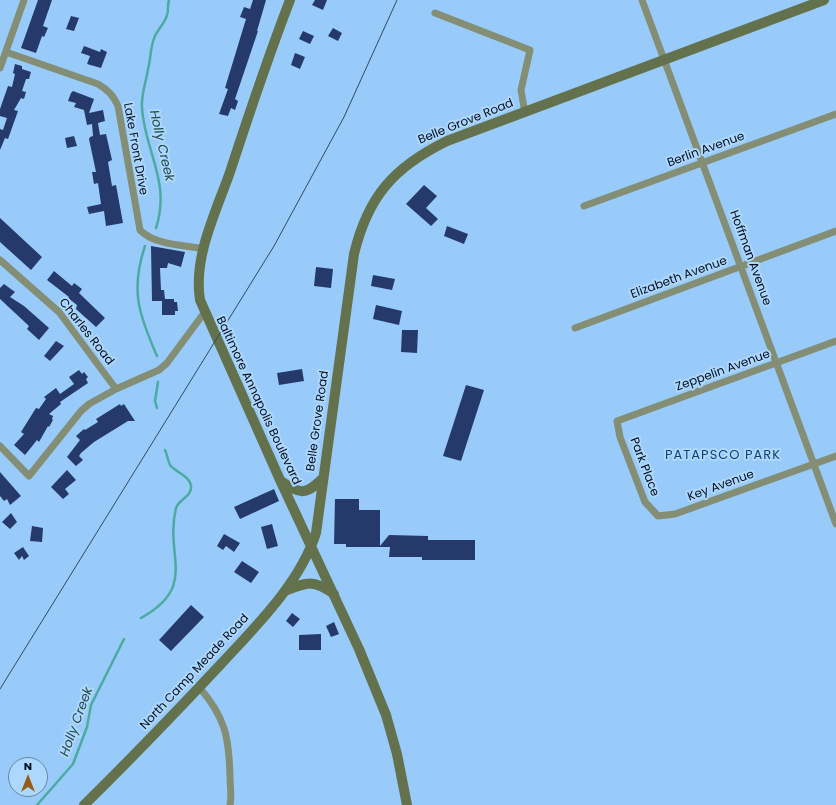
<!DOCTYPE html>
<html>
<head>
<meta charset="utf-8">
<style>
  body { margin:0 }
  #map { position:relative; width:836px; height:805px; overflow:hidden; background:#98cbfa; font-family:Poppins,sans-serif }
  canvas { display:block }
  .north { position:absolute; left:8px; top:757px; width:40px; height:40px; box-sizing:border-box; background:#aed7fd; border:1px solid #6887a4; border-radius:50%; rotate:0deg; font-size:11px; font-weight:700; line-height:16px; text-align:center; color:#000f1f }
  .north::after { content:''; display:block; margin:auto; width:14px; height:18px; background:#945c16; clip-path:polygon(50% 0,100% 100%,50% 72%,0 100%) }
</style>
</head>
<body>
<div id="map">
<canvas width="836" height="805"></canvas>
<div class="north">N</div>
</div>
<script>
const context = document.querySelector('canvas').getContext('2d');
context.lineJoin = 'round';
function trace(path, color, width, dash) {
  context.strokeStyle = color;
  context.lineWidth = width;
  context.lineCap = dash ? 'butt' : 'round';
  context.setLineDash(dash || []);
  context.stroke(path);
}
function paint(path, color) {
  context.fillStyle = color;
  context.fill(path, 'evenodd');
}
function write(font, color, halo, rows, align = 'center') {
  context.font = font + ' Poppins,sans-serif';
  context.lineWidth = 4;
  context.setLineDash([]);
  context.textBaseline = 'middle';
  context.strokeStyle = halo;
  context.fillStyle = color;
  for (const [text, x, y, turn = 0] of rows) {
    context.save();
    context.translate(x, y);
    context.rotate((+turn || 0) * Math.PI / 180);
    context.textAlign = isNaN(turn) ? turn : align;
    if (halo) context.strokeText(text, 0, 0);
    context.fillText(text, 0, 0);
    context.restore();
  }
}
const stream = new Path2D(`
  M156,228c15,-46 -11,-76 -14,-120 -1,-14 4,-25 6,-39 3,-11 2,-22 7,-33 3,-7 10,-13 12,-21 2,-5 0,-10 2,-15
  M145,246c-15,44 -6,69 12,110
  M157,408l-2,-7 3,-19
  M141,618c58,-32 23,-62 35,-110 3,-9 16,-11 15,-22 -1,-10 -16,-14 -21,-21 -2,-4 -3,-11 -5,-15
  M37,805l36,-41 14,-37 4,-22 33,-66`);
const building = new Path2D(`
  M38,0h14l-9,26 5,2 -4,9 -2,-1 -6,17 -15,-5z
  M253,0h13l-9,31h1l-23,68 3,2 -3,9 -4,-2 -3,8 -9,-2 9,-25 -3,-1 21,-69 -6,-2 4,-10 6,2z
  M315,0h12l-4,10 -11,-5z
  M71,16l8,2 -5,13 -8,-2z
  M333,28l9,5 -4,8 -10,-5z
  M303,31l11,5 -4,8 -11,-5z
  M84,46l16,6 1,-3 6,3 -6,16 -14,-4 3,-8 -9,-3z
  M295,53l10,4 -5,12 -9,-4z
  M15,64l7,2v3l9,3 -2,7h-3l-4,12 4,1 -2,7 -3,-1 -7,12 4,1 -10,28 -3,-1 -5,12v-21l3,1 4,-12 -7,-2v-7l8,-23 4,1 3,-13 -2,-1z
  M73,91l21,8 -5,14 14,-3 2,11 -7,2 2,12 6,-1 6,26 -4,2 4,24 4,-1 7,38 -17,3 -2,-15 -15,3 -2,-7 14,-3 -3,-21 -4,1 -2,-12h4l-7,-33 1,-2 3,-1 -1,-12 -5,1 -3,-15 -10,-3 2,-4 -8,-2 3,-8z
  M74,136l3,10 -10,2 -2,-10z
  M424,185l13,11 -11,12 12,11 -7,7 -25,-22z
  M0,218l42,39 -11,13 -31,-28z
  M447,226l21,8 -4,10 -20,-8z
  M151,246l34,6 -4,15 -13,-4 -1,5h-7l1,22h3l1,9h9v3h3l1,9h-3v4h-13v-14h-10z
  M316,267l17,2 -2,19 -17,-2z
  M54,271l18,15 2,-3 8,6 -3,4 26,25 -9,9 -20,-18 1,-4 -9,-7 1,-1 -22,-17z
  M373,275l22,4 -3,11 -21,-4z
  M4,284l11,8 -5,5 14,9 25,22 -10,12 -12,-11 2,-3 -29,-27v-11z
  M376,305l26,6 -3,14 -26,-6z
  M402,330h16l-1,23 -16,-1z
  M56,341l8,5 -14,15 -6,-5z
  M302,369l2,12 -25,4 -2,-12z
  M79,370l3,4 2,-2 4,5 -2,2 2,4 -28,19 1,2 -12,10 4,2 -1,3 1,1 -4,7 -1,-1 -9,16 -2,-2 -12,15 -11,-10 10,-11 -3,-2 15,-24 3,1 7,-10 -2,-2 12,-9 4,6 14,-10 -5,-7z
  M466,385l18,5 -23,71 -18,-5z
  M120,404l1,2 3,-2 11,17h-7l-34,21 -13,11 -2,3 4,4 -7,6 -9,-9 13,-17 -4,-4 8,-7 1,1 13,-8 -2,-3z
  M67,470l9,10 -11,9 4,5 -6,5 -12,-12z
  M0,472l21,24 -11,9 -3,-6 -3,2 -4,-5z
  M274,489l5,12 -39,18 -6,-12z
  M335,499h24v11h21v36l9,-11 39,1v4h47v20h-53v-3h-33l1,-10h-44v-3h-12z
  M11,513l6,9 -7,7 -8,-7z
  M272,524l6,22 -11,3 -6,-22z
  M32,526l11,2 -1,14 -12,-1z
  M224,534l16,9 -6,9 -8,-6 -3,4 -6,-4z
  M23,547l6,9 -5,4 -2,-4 -3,4 -5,-7z
  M242,561l17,11 -8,11 -17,-11z
  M191,605l13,12 -33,34 -12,-11z
  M292,613l8,6 -7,8 -7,-6z
  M334,622l5,12 -8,3 -5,-11z
  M321,634v16h-22v-15z`);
const minor = new Path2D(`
  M642,0l194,524
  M435,13l95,37 -9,40 4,23
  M6,52l92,32c10,6 15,11 20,22l22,124c14,15 44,15 64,19
  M0,68l24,-68
  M584,206l252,-92
  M0,260l59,52 57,77
  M575,328l261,-97
  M836,341l-219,80 3,16 25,65 13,14 17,-2 161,-58
  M0,446l29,30 52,-65 8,-7 27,-15 43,-19 8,-7 37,-50
  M199,687c27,31 30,51 31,90 0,9 2,19 0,28`);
const secondary = new Path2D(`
  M290,0c-22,57 -41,114 -60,172 -14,40 -37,85 -30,128l80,180 79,169 27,66 11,39 10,51
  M281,481c20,14 25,14 42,-3
  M285,591c22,-9 28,-12 49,3
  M84,805c47,-46 92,-93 137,-141 35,-38 79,-81 95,-131l38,-279c14,-58 40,-87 93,-113l377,-141`);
const tram = new Path2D(`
  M0,689l274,-443 70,-129 53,-117`);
const streetNames = [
  ["Belle Grove Road",466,122,-22],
  ["Lake Front Drive",135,149,80],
  ["Berlin Avenue",706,150,-20],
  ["Hoffman Avenue",750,258,70],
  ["Elizabeth Avenue",679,278,-20],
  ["Charles Road",86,332,52],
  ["Zeppelin Avenue",723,371,-20],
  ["Baltimore Annapolis Boulevard",258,401,65],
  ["Belle Grove Road",318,421,-82],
  ["Park Place",644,467,69],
  ["Key Avenue",721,486,-20],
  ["North Camp Meade Road",195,672,-47]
];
const waterNames = [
  ["Holly Creek",161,146,77],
  ["Holly Creek",77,722,-70]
];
const neighbourhoodNames = [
  ["PATAPSCO PARK",723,456]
];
trace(stream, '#4daaa1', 2.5);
paint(building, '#26396b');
trace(minor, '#838e75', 7);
trace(secondary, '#63724d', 10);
trace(tram, '#2f4963', 1);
write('12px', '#000f1f', '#aed7fd', streetNames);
write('italic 13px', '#204b46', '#aed7fd', waterNames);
context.letterSpacing = '1px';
write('13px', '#11446b', '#aed7fd', neighbourhoodNames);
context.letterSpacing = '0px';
</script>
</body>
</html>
